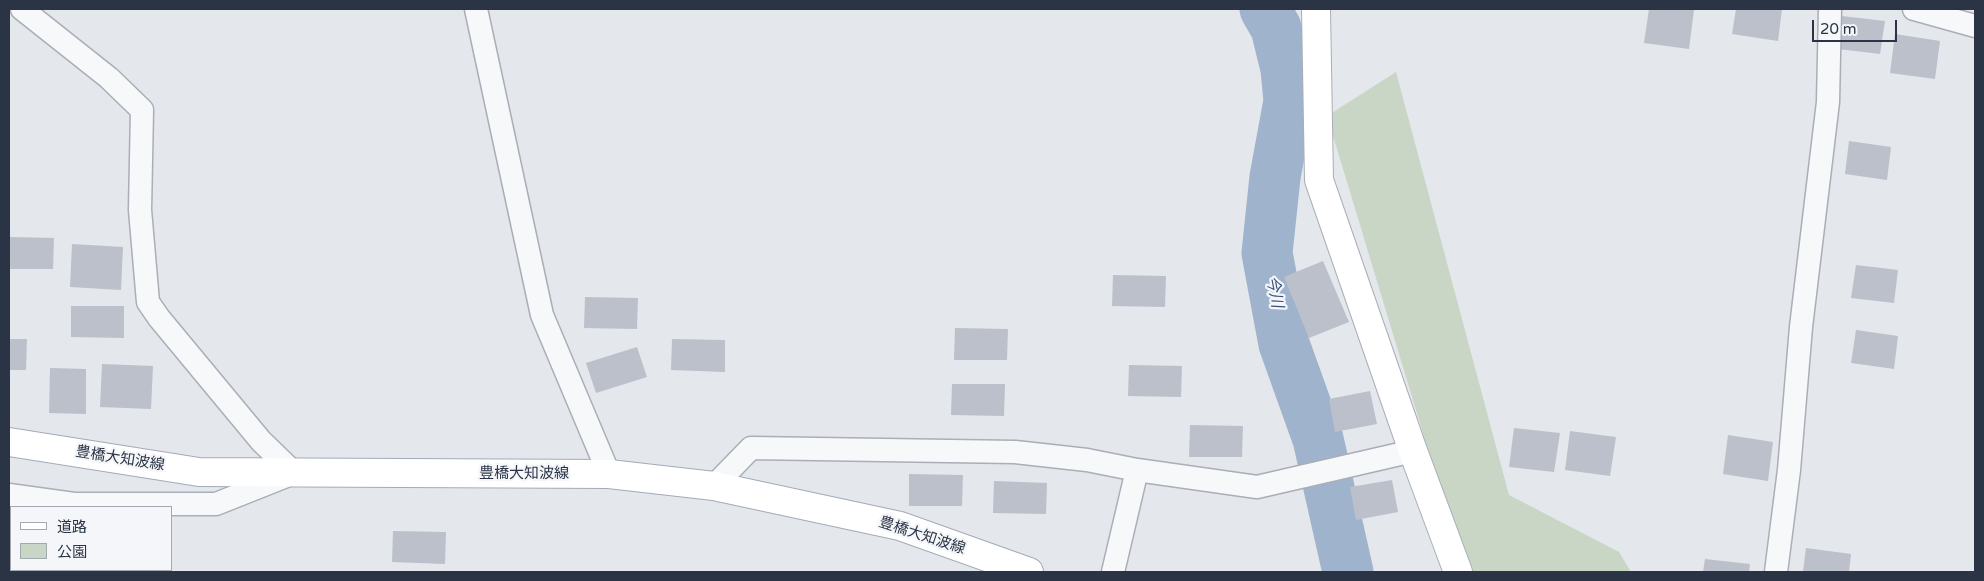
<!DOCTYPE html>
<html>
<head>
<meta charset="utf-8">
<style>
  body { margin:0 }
  #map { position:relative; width:1984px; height:581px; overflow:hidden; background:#e4e7ec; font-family:"Varela Round","Noto Sans JP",sans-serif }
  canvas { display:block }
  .frame { position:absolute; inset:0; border:10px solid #2b3445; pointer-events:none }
  .legend { position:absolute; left:10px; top:506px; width:162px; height:65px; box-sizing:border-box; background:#f4f6f9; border:1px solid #a4a8b1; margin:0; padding:6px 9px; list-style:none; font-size:15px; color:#2b3445 }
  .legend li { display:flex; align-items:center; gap:10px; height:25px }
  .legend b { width:25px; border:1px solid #a4a8b1 }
  .scale { position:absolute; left:1812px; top:20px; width:85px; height:22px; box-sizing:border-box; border:2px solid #2b3445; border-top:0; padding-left:6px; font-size:15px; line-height:18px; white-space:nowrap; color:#2b3445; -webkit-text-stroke:4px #f4f6f9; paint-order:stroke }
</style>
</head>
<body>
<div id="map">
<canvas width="1984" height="581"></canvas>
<div class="frame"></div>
<ul class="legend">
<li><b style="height:6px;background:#fff"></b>道路</li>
<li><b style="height:14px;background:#c9d6c5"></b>公園</li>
</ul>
<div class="scale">20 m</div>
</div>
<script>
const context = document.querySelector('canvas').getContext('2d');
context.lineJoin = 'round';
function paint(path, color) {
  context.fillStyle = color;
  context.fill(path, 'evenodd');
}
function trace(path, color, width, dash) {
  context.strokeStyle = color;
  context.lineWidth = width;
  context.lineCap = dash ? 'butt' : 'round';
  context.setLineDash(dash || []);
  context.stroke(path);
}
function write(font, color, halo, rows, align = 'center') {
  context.font = font + ' "Varela Round","Noto Sans JP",sans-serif';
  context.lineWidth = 4.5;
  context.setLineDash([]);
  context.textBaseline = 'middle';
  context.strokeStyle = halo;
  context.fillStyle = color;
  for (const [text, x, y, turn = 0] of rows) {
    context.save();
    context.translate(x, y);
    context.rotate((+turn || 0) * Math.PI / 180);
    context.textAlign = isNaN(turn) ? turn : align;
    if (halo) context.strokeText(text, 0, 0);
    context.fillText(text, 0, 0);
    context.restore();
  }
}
const green = new Path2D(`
  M1396,72l113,423 110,57 12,20h-166l-138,-456z`);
const river = new Path2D(`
  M1265,9l11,19 10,41 3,32 -14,76 -8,76 17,91 34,95 30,133`);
const building = new Path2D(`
  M1649,9l45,1 -5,39 -45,-6z
  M1736,9h46l-4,32 -46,-7z
  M1842,16l43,5 -5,33 -42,-5z
  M1895,34l45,7 -5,38 -45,-6z
  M1849,141l42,6 -4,33 -42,-6z
  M9,237l45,1 -1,31h-44z
  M72,244l51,3 -2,43 -51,-3z
  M1323,261l26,61 -40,16 -25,-61z
  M1856,265l42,5 -4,33 -43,-5z
  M1113,275l53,1 -1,31 -53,-1z
  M585,297l53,1 -1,31 -53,-1z
  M71,306h53v32l-53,-1z
  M955,328l53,1 -1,31h-53z
  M1856,330l42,6 -4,33 -43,-6z
  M9,339h18l-1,31h-17z
  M672,339l53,1v32l-54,-2z
  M637,347l10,30 -51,16 -10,-30z
  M102,364l51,2 -2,43 -51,-2z
  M1129,365l53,1 -1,31 -53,-1z
  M50,368l36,1v45l-37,-1z
  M952,384h53l-1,32 -53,-1z
  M1370,391l7,33 -42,8 -6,-33z
  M1190,425l53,1 -1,31h-53z
  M1514,428l46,5 -6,39 -45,-5z
  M1570,431l46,6 -6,39 -45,-6z
  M1728,435l45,7 -5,39 -45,-7z
  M909,474l54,1 -1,31h-53z
  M1392,480l6,32 -42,8 -6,-33z
  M994,481l53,2 -1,31 -53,-1z
  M393,531l53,1 -1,32 -53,-2z
  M1806,548l45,6 -2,18h-46z
  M1705,559l45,5 -1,8h-46z`);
const street = new Path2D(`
  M476,9l66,306 67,159
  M1914,9l61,17
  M714,486l37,-38 264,4 72,8 50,10 120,17 156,-36
  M9,495l65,9h142l78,-31 -33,-32 -102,-123 -11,-16 -8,-92 2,-100 -33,-32 -87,-69
  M1113,572l24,-102
  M1776,572l13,-102 12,-143 27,-225 2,-93`);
const secondary = new Path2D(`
  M1316,9l3,171 94,271 45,121`);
const primary = new Path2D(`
  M9,442l190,30 410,2 105,12 186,40 129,46`);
const streetNames = [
  ["豊橋大知波線",120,459,9],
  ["豊橋大知波線",524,474],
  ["豊橋大知波線",922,536,18]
];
const waterNames = [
  ["今川",1274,292,79]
];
paint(green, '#c9d6c5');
trace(river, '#9fb4cc', 51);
paint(building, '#bbc0ca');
trace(street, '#a9aeb7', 25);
trace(secondary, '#a9aeb7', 30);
trace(primary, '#a3abb8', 30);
trace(street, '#f7f8fa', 22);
trace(secondary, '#fff', 28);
trace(primary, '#fff', 28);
write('15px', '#2b3445', '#f4f6f9', streetNames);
write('italic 16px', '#34527a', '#f4f6f9', waterNames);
</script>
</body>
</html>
